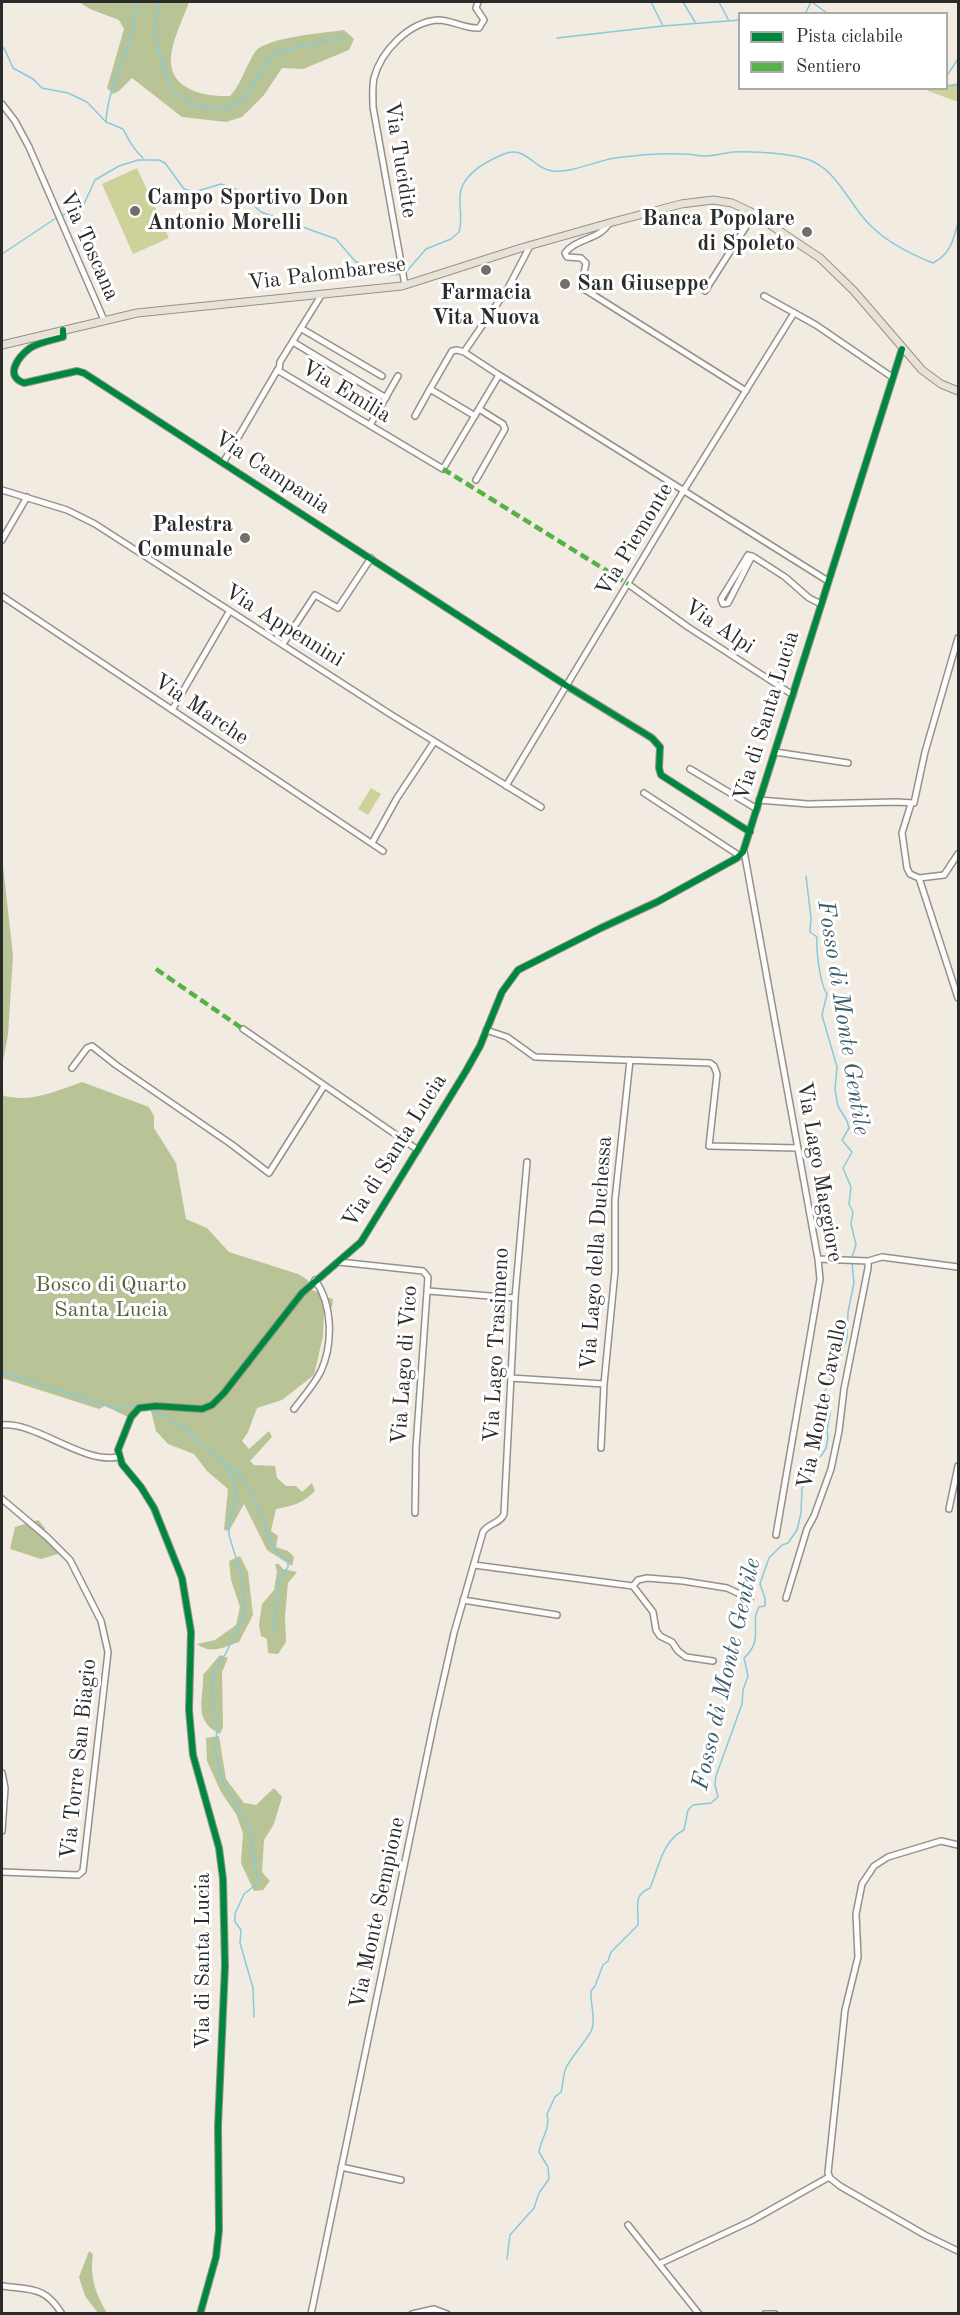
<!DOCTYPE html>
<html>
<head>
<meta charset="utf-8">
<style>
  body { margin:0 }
  #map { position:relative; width:960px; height:2315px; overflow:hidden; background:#f2ebe2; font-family:"Old Standard TT",serif }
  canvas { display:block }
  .frame { position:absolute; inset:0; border:3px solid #2b2b2b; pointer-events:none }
  .legend { position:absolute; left:738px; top:12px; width:210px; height:78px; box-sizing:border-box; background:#fff; border:2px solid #aaa; margin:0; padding:8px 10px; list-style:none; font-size:18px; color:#2b2b2b }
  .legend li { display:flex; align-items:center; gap:12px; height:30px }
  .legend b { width:30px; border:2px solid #aaa }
</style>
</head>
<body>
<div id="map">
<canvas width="960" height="2315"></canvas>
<div class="frame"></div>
<ul class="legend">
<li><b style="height:8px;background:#00873e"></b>Pista ciclabile</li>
<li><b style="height:8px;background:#56b246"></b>Sentiero</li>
</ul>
</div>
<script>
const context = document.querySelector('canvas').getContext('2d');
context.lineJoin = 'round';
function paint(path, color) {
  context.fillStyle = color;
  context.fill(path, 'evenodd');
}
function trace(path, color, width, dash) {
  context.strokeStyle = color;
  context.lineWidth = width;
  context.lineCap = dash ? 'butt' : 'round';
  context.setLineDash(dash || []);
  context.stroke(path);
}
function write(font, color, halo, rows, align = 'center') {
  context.font = font + ' "Old Standard TT",serif';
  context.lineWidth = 6;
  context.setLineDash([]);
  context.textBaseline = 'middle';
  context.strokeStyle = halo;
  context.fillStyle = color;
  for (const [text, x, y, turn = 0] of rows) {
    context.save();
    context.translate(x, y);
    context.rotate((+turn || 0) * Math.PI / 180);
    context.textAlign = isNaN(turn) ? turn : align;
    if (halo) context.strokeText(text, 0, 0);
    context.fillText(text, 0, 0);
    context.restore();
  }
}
const green = new Path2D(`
  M958,83v19l-35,-13 23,-1 1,-3z
  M137,168l32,70 -36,16 -31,-70z
  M371,788l10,6 -13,21 -10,-6z`);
const forest = new Path2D(`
  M79,2h110c-5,15 -14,32 -17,48 -8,38 29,47 58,46 12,-13 15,-29 25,-44 10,-15 71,-19 89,-22l10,9 -5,11 -46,19 -21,-1 -18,27 -22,22 -16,5 -44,-5 -50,-39 -13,13 -6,3 -6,-6 17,-59 -5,-9 -29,-11z
  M2,856l11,100 -5,79 -6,32z
  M82,1082l67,25 5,9v12l22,35 10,56 21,9 22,24 69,22 10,6 -1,9c11,1 16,8 26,10l-1,8 -8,6 -1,23 -9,39 -32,25 -25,8 -9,24 -6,9 7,8 20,-18 3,6 -22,24 4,4 21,1 2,12 9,8h10l6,6 10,-9 3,8c-12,12 -22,15 -39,18l-5,22 7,5 -2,11 12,4 6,6 -2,9 -25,-16 -23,-46 -15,27 -5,-1 4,-41 -21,-18 -13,-17 -26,-10 -12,-13 -7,-28 -11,3 -10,11 -23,-11 -6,3 -97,-31v-283c27,9 54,-4 80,-13z
  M38,1520l7,8 -2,8 18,17 -20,6 -31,-10 5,-22z
  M240,1556l8,16 5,43 -14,27c-15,5 -28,13 -42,2l18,-4 21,-15 4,-18 -9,-27 -2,-19z
  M275,1564h4l4,5 14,3 -9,11 -3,33 1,26 -8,12 -10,-1 -1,-14 -6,-3 -2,-11 3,-21 12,-14 3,-18z
  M220,1655l8,3 -6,14 1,55 -3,7c-28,-14 -16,-35 -17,-59z
  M219,1736l7,43 18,24 12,2 18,-17 8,9 -8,27 -10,16 -2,32 8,9 -7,9 -9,1 -13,-28 2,-30 -7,-19 -15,-22 -14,-31 -1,-23z
  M89,2251l4,3c-4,22 3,41 14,59h-9l-13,-17 -6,-19z`);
const stream = new Path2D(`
  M159,2l-5,29 10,40 7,18 20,14 17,5h20l17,-10 14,-24 17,-22 69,-15
  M683,2l12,20
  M719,2l10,19
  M812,2l16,12
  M805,14l6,-12
  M663,26l77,-6
  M557,38l106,-12 -12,-24
  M2,46l3,4 8,18 20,11 9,9 26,5 19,9 19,20 17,7c6,11 10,20 20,29
  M946,77l12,-18
  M946,86l12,-1
  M933,88h3
  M106,121c2,-32 17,-57 26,-87 3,-11 3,-22 7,-32
  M61,216l23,-12 11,-24 24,-14 19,-6h21l6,3 19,26 10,3 27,-8 14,5 26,23 75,27 19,22 11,7 26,7 9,-1
  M2,254l54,-36
  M406,272l20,-23 25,-10 8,-7c4,-13 0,-24 1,-36 1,-21 27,-35 44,-42 22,-9 29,15 49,17 20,2 42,-10 62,-13 22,-3 46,-5 68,-4 8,0 15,2 23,2 9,0 18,-3 27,-4 20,-1 63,1 81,10 24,12 36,42 54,61 17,18 42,31 65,40 18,-9 20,-23 25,-40
  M806,876l5,42 -1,14 7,5c-1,13 3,48 10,57l-5,21 15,52 -2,23 3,16 9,15 2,7 -7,12 10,12 -9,16 8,19 -2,17 4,8 -2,12 5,21 -4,12
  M2,1372l118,38 5,-4h12
  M147,1409c16,4 25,15 40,19l10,14 24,17 13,20 2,19 -7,26v11l14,46 1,27 -1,10 -17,35 -11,16 -2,9 -1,12 5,39 -2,22 8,31 27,47 8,54 -14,11 -9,20v8l6,8 -1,13 13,45 1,29
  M225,1464c19,7 31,35 37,53 4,10 5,21 12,31 3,5 9,8 14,12v7l-8,11 -7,53
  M507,2259l3,-24 24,-27 5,-15 10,-14 -1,-12 -9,-15c2,-14 12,-24 8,-38l8,-17 6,-5c2,-7 2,-18 5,-24 4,-10 23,-30 26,-39 4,-12 -2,-25 -1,-38l4,-5 8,-21 5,-4 3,-9 27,-27c1,-16 -6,-30 12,-37 9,-21 12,-47 34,-58l4,-20 5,-5 18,-2 7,-6 -3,-12 1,-9 26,-72 1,-14 5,-14 -4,-18c21,-19 5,-35 15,-51l6,-1v-8l-5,-14 2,-6 7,-20 13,-13 6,-2 9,-13 4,-17 1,-25 12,-19 2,-9 5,-4 5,-8 2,-10 -1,-7 3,-18 -4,-12 -1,-10 4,-7 1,-11 8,-10 9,-25 1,-26 6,-29 -2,-21`);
const minor = new Path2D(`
  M2,104l13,17 14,26 75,173
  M609,223c-9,17 -33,15 -44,30l2,4 14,1 5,5 -4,21 2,5 162,102
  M405,285l-32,-178c0,-10 -1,-20 1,-29 7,-27 35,-56 64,-58 14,0 27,9 41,8l5,-8 -8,-12 2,-6
  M705,291l49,-77
  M322,294l-42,68 -1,9 164,98 56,-94 -35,-23 44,-64 22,-42
  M764,296l52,29 76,52
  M302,329l80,47
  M63,330v7c-10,3 -24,5 -33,11 -12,9 -26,28 -6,35l53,-12 7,2 483,313 85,52 8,9 -1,21 2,7 89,57
  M293,342l93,56
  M464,352l-7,-2 -5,1 -22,38 45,27
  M499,375l329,206
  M415,416l15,-27
  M370,425l28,-49
  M223,463l55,-94
  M476,480l29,-51 -2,-5 -24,-15
  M2,490l65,20 28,14 295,190 151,93
  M2,540l25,-43
  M752,556l-24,47 -5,1 -2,-5 27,-44c2,1 4,1 6,2l31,20 24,21 12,6
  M628,584l60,43 105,68
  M2,596l381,255
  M283,644l32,-49 23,13 33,-50
  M172,710l57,-98
  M775,752l73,11
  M690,769l67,40
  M506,786l178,-296 110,-177
  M644,793l96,63
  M759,800l49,4 88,-2 18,1 11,-51 33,-114
  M911,804l-9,29 5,35 3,6 9,4 25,-3 14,-21
  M372,843l25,-45 37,-56
  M744,851l74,408 2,20 -44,256
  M919,878l39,120
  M243,1029l175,121
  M486,1030l21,7 28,20 175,6 4,3 3,8 -8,72 89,2
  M72,1068l15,-20 5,-2 24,19 115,79 38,29 55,-87
  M868,1261l14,-4 76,10
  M339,1262l84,9 5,6 -12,171 -1,65
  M428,1291l87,7
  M511,1378l93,6
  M294,1409c9,-12 20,-24 27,-38 12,-27 12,-66 -6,-91
  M2,1425c35,-3 80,39 116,32
  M601,1448l3,-64 11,-113v-71l15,-140
  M2,1499l45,38 23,23 31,61 7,31 -25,219 -5,4 -76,-3
  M949,1509l9,-43
  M474,1565l159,21 5,-6 9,-2 36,3 44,7 23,11
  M633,1586l20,26 3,18 4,6 12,6 6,9 8,6 27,4
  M786,1598l21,-69 7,-13 17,-47 8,-38 5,-42 24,-121v-7l-50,-2
  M463,1600l94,15
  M2,1773l3,15 -3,43
  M958,1845l-17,-4 -53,16 -14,9 -12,18 -6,30 2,43 -13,53 -17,163 2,5 10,8 85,49 33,16
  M341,2167l60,13
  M628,2225l31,39
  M2,2286c29,4 43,0 60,28
  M200,2314l16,-57 3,-27 -1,-104 7,-160 -2,-87 -4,-31 -26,-93 -4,-45 2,-78 -9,-54 -28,-70 -13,-21 -19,-23 -4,-14 13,-33 8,-9 17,-2 46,3 10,-4 12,-12 78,-100 59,-51 105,-171 14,-25 22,-54 16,-22 83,-42 56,-26 80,-44 6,-6 159,-503
  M311,2314l124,-597 19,-84 29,-101c5,-9 17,-8 21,-18l11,-216 12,-136
  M412,2314l22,-5 13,5
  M699,2314l-40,-50 92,-43 78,-44
  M765,2314h10`);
const major = new Path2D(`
  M2,345l135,-32 265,-27 119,-38 88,-25 72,-19 32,-4 19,3 19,9 69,46 34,33 68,79 19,14 17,7`);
const quiet = new Path2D(`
  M443,469l185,115
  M156,969l87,60`);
const cycleway = new Path2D(`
  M63,330v7c-10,3 -24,5 -33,11 -12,9 -26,28 -6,35l53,-12 7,2 483,313 85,52 8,9 -1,21 2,7 89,57
  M200,2314l16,-57 3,-27 -1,-104 7,-160 -2,-87 -4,-31 -26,-93 -4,-45 2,-78 -9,-54 -28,-70 -13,-21 -19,-23 -4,-14 13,-33 8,-9 17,-2 46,3 10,-4 12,-12 78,-100 59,-51 105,-171 14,-25 22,-54 16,-22 83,-42 56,-26 80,-44 6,-6 159,-503`);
const markers = [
  [135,211,6,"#716e6b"],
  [807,232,6,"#716e6b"],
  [486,270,6,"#716e6b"],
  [565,284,6,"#716e6b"],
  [245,538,6,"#716e6b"]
];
const streetNames = [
  ["Via Tucidite",400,160,81],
  ["Via Toscana",89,246,66],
  ["Via Palombarese",327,274,-7],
  ["Via Emilia",346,392,31],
  ["Via Campania",272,473,33],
  ["Via Piemonte",635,540,-59],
  ["Via Appennini",284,626,32],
  ["Via Alpi",719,627,34],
  ["Via Marche",201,710,34],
  ["Via di Santa Lucia",767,716,-73],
  ["Via di Santa Lucia",395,1151,-58],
  ["Via Lago Maggiore",819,1172,80],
  ["Via Lago della Duchessa",597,1253,-86],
  ["Via Lago Trasimeno",497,1345,-87],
  ["Via Lago di Vico",405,1365,-86],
  ["Via Monte Cavallo",823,1404,-78],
  ["Via Torre San Biagio",79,1759,-84],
  ["Via Monte Sempione",378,1913,-78],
  ["Via di Santa Lucia",203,1961,-90]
];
const poiNames = [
  ["Campo Sportivo Don",147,198],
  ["Antonio Morelli",147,223],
  ["Banca Popolare",795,219,"right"],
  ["di Spoleto",795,244,"right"],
  ["San Giuseppe",577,284],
  ["Farmacia",486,293,"center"],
  ["Vita Nuova",486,318,"center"],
  ["Palestra",233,525,"right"],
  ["Comunale",233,550,"right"]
];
const parkNames = [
  ["Bosco di Quarto",111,1285],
  ["Santa Lucia",111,1310]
];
const waterNames = [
  ["Fosso di Monte Gentile",843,1018,81],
  ["Fosso di Monte Gentile",727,1674,-77]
];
paint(green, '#cdd29b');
paint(forest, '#b9c496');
trace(stream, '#88c9dc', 1.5);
trace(minor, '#94918d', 8);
trace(major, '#94918d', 9);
trace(minor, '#fdfcfb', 5);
trace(major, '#e8e2d6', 7);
trace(quiet, '#56b246', 4.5, [9, 4.5]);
trace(cycleway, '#00873e', 6);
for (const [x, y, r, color] of markers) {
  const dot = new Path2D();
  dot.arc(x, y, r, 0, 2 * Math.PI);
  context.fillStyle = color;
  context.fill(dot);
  trace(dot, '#fff', 2);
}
write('22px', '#2b2b2b', '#fff', streetNames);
write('bold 22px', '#2b2b2b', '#fff', poiNames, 'left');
write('22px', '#595e3e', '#fff', parkNames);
write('italic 24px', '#3c5d68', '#fff', waterNames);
</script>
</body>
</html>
